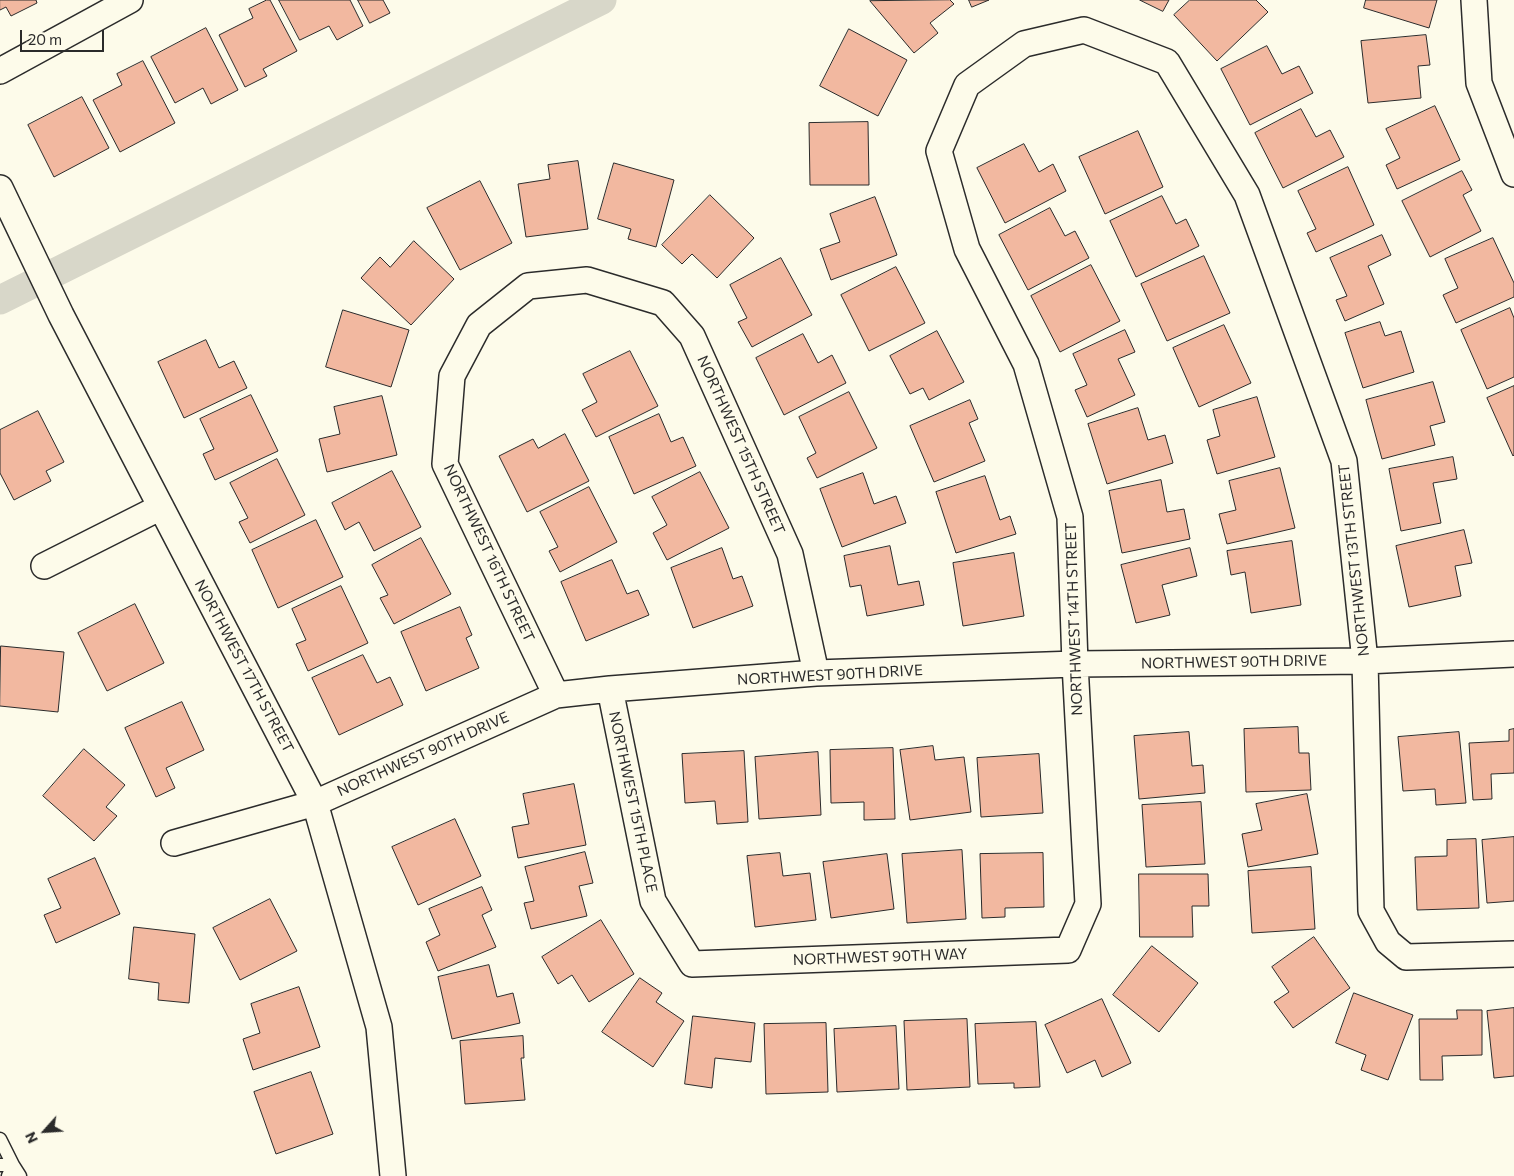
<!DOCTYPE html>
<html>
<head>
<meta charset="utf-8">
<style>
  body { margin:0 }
  #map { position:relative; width:1514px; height:1176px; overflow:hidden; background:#fdfbea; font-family:Commissioner,sans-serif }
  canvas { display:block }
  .north { position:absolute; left:20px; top:1106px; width:50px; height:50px; -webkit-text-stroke:4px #fdfbea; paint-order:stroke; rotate:244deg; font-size:14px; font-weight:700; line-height:20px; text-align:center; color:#2b2b2b }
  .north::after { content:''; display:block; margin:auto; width:18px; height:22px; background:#2b2b2b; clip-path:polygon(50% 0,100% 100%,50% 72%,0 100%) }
  .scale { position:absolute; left:20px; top:30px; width:84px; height:22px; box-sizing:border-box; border:2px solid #2b2b2b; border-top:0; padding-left:6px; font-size:15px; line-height:18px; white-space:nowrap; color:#2b2b2b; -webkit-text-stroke:4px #fdfbea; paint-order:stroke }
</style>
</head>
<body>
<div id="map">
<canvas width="1514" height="1176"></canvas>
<div class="north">N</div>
<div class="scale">20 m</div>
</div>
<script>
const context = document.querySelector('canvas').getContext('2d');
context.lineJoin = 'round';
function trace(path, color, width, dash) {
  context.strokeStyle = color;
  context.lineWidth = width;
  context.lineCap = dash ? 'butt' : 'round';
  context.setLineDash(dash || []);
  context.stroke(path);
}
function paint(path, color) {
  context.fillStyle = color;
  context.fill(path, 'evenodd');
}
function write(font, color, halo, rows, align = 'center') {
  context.font = font + ' Commissioner,sans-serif';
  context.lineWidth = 4;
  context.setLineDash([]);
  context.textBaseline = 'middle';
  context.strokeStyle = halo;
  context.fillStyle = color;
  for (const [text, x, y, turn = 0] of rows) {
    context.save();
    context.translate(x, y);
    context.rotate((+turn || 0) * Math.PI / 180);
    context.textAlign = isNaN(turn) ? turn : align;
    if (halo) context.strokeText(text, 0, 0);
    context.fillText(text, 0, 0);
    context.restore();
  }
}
const canal = new Path2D(`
  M0,300l602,-300`);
const building = new Path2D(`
  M0,0h36l1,3 -26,13 -5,-9 -6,3z
  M267,0h3l27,51 -34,18 4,7 -22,11 -26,-52 34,-17 -4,-9z
  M279,0h71l13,26 -26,14 -8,-14 -29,14z
  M358,0h25l7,13 -20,10z
  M950,0l4,4 -24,19 8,10 -24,20 -44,-52z
  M969,0h20l-17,7z
  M1140,0h29l-6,11z
  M1190,0h66l12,12 -51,49 -43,-46z
  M1366,0h71l-8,28 -65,-20z
  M206,28l32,62 -27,14 -8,-16 -28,15 -24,-46z
  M849,29l58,31 -29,56 -58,-30z
  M1426,35l4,30 -12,1 3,32 -53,5 -7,-62z
  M1267,46l15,28 17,-8 14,27 -63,32 -29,-56z
  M143,61l32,62 -55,29 -27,-52 29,-15 -5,-11z
  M82,97l27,51 -55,29 -26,-52z
  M1435,106l25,54 -63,29 -11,-24 14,-7 -14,-29z
  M1301,109l15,28 14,-7 14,27 -61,31 -28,-55z
  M868,122l1,63h-59l-1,-62z
  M1138,131l25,56 -58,27 -26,-57z
  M1024,144l15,28 14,-8 13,27 -61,32 -28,-55z
  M578,161l10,68 -62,8 -8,-53 32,-5 -2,-14z
  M614,163l60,17 -18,67 -28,-8 3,-10 -33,-10z
  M1348,167l26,58 -58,27 -9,-19 9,-4 -18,-38z
  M1462,171l10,19 -9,5 18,36 -51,26 -28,-56z
  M480,181l32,62 -52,27 -33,-62z
  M710,195l44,43 -37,40 -25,-24 -10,10 -20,-19z
  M1162,196l14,28 10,-5 13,27 -63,31 -26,-56z
  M875,197l22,58 -66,25 -11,-31 20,-7 -10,-28z
  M1050,208l15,28 10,-5 14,27 -61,32 -29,-55z
  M1382,235l9,20 -23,11 16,38 -39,17 -9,-21 11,-4 -17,-38z
  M1493,238l21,45v14l-58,26 -13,-28 15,-7 -13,-29z
  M414,241l40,38 -43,46 -50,-47 19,-21 10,10z
  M1204,256l26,57 -63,28 -26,-57z
  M781,258l31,57 -60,32 -14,-25 9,-4 -17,-33z
  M1091,265l29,56 -60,31 -29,-56z
  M896,267l29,56 -56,28 -28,-56z
  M1510,308l4,10v59l-27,12 -26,-59z
  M343,310l66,20 -18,57 -65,-20z
  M1380,322l5,14 16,-5 13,41 -51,16 -18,-55z
  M1224,325l27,58 -52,24 -26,-59z
  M1125,330l10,22 -17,7 17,36 -48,22 -12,-27 12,-5 -14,-31z
  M937,331l27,51 -35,18 -6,-12 -13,6 -20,-38z
  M803,334l15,29 14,-8 14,28 -62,32 -28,-57z
  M206,340l13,28 15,-7 13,27 -63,30 -26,-56z
  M630,351l28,55 -62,31 -14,-27 15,-8 -14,-28z
  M1433,382l12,40 -15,4 5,19 -53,14 -16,-59z
  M1514,386v69l-1,1 -26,-58z
  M849,392l28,56 -60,30 -10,-20 9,-5 -17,-36z
  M251,395l27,56 -63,29 -12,-26 11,-5 -14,-30z
  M382,396l15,59 -70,17 -8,-33 21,-5 -6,-27z
  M1257,397l18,60 -58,17 -10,-34 13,-4 -7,-26z
  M970,400l8,19 -9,4 16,38 -51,21 -24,-56z
  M1138,408l10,32 17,-5 8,28 -66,21 -19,-60z
  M38,411l26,51 -18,9 5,10 -37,19 -14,-27v-43z
  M659,414l12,28 12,-5 13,29 -62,28 -25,-57z
  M565,434l24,47 -62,31 -28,-56 34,-17 5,9z
  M1453,457l4,22 -24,4 8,40 -40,8 -12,-62z
  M277,459l28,56 -55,28 -11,-21 9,-4 -18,-35z
  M1280,468l15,60 -68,16 -8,-30 17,-4 -7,-29z
  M392,471l29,56 -47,24 -15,-29 -14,8 -13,-27z
  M700,472l29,56 -62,32 -14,-27 14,-8 -15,-28z
  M863,473l11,31 22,-8 10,27 -64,24 -22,-58z
  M985,476l15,44 10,-4 6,18 -60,19 -20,-61z
  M1161,480l6,32 17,-3 6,30 -68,14 -13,-62z
  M589,487l28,55 -57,30 -11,-21 9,-4 -18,-35z
  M316,520l27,57 -65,31 -26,-58z
  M1464,530l8,33 -17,3 6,30 -52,11 -13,-61z
  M421,538l30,56 -57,30 -14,-26 8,-3 -16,-30z
  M1292,541l9,64 -50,8 -6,-41 -14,3 -4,-24z
  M890,546l8,39 21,-4 5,24 -57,11 -6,-31 -11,2 -6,-31z
  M722,548l11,31 9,-3 11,30 -60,22 -22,-60z
  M1190,548l7,28 -35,9 8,30 -34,8 -15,-58z
  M1014,553l10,63 -61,10 -10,-63z
  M612,560l15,34 11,-4 11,25 -63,26 -25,-59z
  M341,586l27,57 -60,28 -12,-27 10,-4 -14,-31z
  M135,604l29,59 -57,28 -29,-58z
  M460,607l12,28 -6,3 13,30 -53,23 -25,-59z
  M1,646l63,6 -6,60 -58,-6z
  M363,655l14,28 13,-6 13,28 -64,30 -27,-57z
  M182,702l22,48 -38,18 9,20 -19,9 -31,-69z
  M1298,727l1,26h10l2,37 -65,2 -2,-63z
  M1514,729v44l-23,1 1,25 -19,1 -4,-57 40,-2v-11z
  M1189,732l3,34 11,-1 2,28 -66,6 -5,-63z
  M1459,732l7,71 -30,2 -1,-16 -32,2 -5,-54z
  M933,746l2,14 29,-3 7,55 -61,8 -10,-70z
  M893,748l2,71 -31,1v-18l-33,1 -1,-53z
  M84,749l41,36 -19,22 11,9 -23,25 -51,-45z
  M744,751l4,71 -31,2 -2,-23 -30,2 -3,-49z
  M818,752l3,63 -62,4 -4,-62z
  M1039,754l4,59 -62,4 -4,-59z
  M574,784l12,61 -68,13 -6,-31 17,-3 -6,-30z
  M1307,794l11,60 -70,13 -6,-33 20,-4 -6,-26z
  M1201,802l4,62 -59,3 -4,-62z
  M455,819l26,57 -63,29 -26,-58z
  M1514,837v64l-27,2 -5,-63z
  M1476,839l3,69 -62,2 -2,-53 32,-1v-16z
  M962,850l4,69 -59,4 -5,-69z
  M585,852l8,31 -14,3 8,30 -56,13 -7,-26 10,-2 -9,-34z
  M780,853l3,23 27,-3 6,47 -61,7 -8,-71z
  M1043,853l1,54 -39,1v9l-23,1 -2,-64z
  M887,854l7,55 -63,9 -8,-56z
  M95,858l25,56 -64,29 -12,-28 17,-7 -13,-29z
  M1311,867l4,62 -63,4 -4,-62z
  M1139,874h69l1,32h-17l1,31h-53z
  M482,887l10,23 -10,5 14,32 -58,24 -12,-29 14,-7 -11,-26z
  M270,899l27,52 -57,29 -27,-52z
  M601,920l33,54 -45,28 -17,-27 -14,9 -16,-27z
  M134,927l61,7 -6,69 -31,-3 1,-17 -30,-4z
  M1314,937l36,51 -57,40 -19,-26 15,-10 -17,-25z
  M1152,946l46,37 -39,49 -46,-37z
  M489,965l8,32 16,-4 7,30 -68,16 -14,-62z
  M640,978l22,15 -6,9 28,19 -31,46 -51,-35z
  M299,987l21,60 -67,23 -10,-31 17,-6 -9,-29z
  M1354,993l59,22 -25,65 -27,-10 5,-15 -30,-12z
  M1102,999l29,64 -29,14 -7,-17 -28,13 -22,-48z
  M1514,1008v68l-20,2 -7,-67z
  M1457,1010h25v45l-40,1 1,24h-23l-1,-61h38z
  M693,1016l62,7 -4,39 -36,-4 -3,30 -27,-4z
  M967,1019l3,68 -63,3 -3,-69z
  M1036,1022l4,65 -26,1v-5l-36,1 -3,-60z
  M826,1023l2,69 -62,2 -2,-70z
  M896,1026l3,63 -62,3 -3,-63z
  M523,1036l1,22h-3l4,42 -60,4 -5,-63z
  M311,1072l22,62 -57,20 -22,-62z`);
const lane = new Path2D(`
  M0,1139l13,26h-13
  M8,1176l5,-11 7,11`);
const street = new Path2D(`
  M1474,0l5,83 35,91
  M0,71l130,-71
  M0,188l61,127 254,488 64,224 14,149
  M44,566l117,-59
  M610,689l43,212 39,63 376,-14 20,-46 -13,-240 -5,-147 -44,-153 -59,-115 -28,-98 28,-66 57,-41 60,-14 83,32 80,133 97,266 21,200 6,250 17,31 18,15 108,-3
  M556,695l-111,-231 7,-88 27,-51 49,-39 59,-6 76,23 29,33 98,218 26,119
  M174,843l141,-40 241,-108 54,-6 206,-16 259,-9 290,-3 149,-7`);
const streetNames = [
  ["NORTHWEST 15TH STREET",741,445,66],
  ["NORTHWEST 16TH STREET",489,553,65],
  ["NORTHWEST 13TH STREET",1354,560,-96],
  ["NORTHWEST 14TH STREET",1074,619,-92],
  ["NORTHWEST 90TH DRIVE",1234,662,-1],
  ["NORTHWEST 17TH STREET",244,666,62],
  ["NORTHWEST 90TH DRIVE",830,675,-3],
  ["NORTHWEST 90TH DRIVE",423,754,-24],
  ["NORTHWEST 15TH PLACE",633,802,78],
  ["NORTHWEST 90TH WAY",880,957,-2]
];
trace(canal, '#d8d7c9', 29);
paint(building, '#f2b8a0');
trace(building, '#2b2b2b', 1);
trace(lane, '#2b2b2b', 15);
trace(street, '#2b2b2b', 28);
trace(lane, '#fdfbea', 12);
trace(street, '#fdfbea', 25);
write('15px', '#2b2b2b', '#fdfbea', streetNames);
</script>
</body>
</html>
